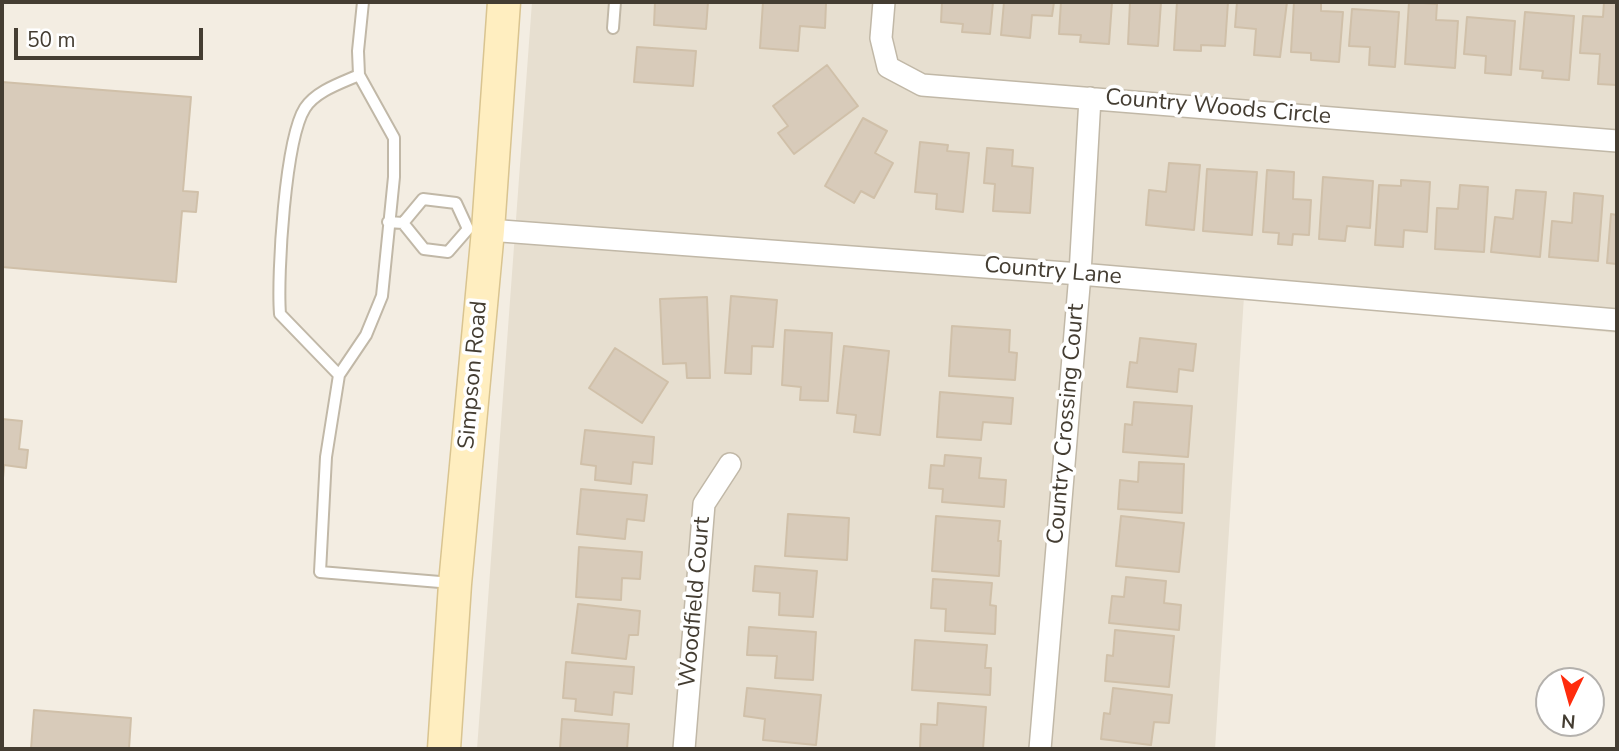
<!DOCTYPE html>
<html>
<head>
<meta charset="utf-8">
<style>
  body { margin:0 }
  #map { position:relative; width:1619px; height:751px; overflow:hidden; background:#f3ede2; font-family:"Nunito Sans",sans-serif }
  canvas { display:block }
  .frame { position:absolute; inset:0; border:4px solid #443d32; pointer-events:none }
  .north { position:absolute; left:1535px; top:667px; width:70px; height:70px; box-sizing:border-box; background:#fff; border:2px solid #b4b1ad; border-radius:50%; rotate:185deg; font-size:19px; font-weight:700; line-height:28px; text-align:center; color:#443d32 }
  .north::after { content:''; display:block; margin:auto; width:24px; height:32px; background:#ff2c0d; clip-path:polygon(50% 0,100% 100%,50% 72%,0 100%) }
  .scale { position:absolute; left:14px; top:28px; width:189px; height:32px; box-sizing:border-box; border:4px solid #443d32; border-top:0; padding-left:9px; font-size:21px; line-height:24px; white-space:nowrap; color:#443d32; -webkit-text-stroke:5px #fff; paint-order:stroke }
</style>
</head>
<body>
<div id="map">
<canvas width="1619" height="751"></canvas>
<div class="frame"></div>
<div class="north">N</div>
<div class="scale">50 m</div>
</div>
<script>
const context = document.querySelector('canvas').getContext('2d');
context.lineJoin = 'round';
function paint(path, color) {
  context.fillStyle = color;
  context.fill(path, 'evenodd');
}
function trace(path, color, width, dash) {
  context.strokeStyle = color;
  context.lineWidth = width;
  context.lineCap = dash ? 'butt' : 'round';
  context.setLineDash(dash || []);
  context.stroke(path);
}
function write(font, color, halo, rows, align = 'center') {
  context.font = font + ' "Nunito Sans",sans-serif';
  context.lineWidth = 7;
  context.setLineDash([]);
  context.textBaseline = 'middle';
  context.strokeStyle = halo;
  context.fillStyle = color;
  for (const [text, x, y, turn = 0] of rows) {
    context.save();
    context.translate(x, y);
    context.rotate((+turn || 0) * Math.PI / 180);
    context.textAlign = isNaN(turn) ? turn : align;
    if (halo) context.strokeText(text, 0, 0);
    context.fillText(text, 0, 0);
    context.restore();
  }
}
const residential = new Path2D(`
  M532,2h1085v331l-373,-37 -29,453h-738z`);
const building = new Path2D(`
  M655,2h53l-2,27 -52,-4z
  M763,2l63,1 -1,25 -25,-2 -2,25 -38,-3z
  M942,2h51l-3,32 -28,-2 1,-8 -22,-2z
  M1004,2h50l-2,14 -20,-1 -2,23 -29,-3z
  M1061,2h51l-3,42 -29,-2 1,-7 -22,-1z
  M1130,2h31l-3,44 -30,-2z
  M1177,2h51l-3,44 -24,-1v6l-27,-1z
  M1237,2h50l-7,55 -26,-2 2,-26 -21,-2z
  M1294,2h27v9l22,1 -4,50 -28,-2v-7l-20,-1z
  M1409,2l28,2 -1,16 22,1 -3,47 -50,-4z
  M1604,2l13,1v82l-19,-1 2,-30 -20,-1 3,-37 20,1z
  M1352,9l47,3 -4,55 -26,-2 1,-18 -21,-1z
  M1525,12l49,4 -5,64 -27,-2 1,-7 -23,-2z
  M1467,17l48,4 -4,54 -26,-2 1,-17 -22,-2z
  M637,47l59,4 -3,35 -59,-4z
  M827,65l31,41 -64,48 -16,-21 10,-7 -15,-20z
  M2,82l189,15 -8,94 15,1 -2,20 -14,-1 -6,71 -174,-15z
  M863,118l24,13 -12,22 18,10 -19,35 -13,-7 -7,12 -29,-17z
  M920,142l28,3 -1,6 22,2 -6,59 -27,-3 1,-15 -22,-2z
  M987,148l26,2 -1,16 21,2 -3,45 -37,-2 2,-27 -11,-1z
  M1169,163l31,2 -6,65 -48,-5 3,-35 17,2z
  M1207,169l50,3 -5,63 -49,-4z
  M1267,170l27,2 -1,27 18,1 -2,35 -16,-1 -1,11 -14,-1 1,-11 -16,-1z
  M1323,177l50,4 -3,47 -23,-2 -2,15 -26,-2z
  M1401,180l29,2 -3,50 -23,-2 -1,17 -28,-2 4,-60 22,1z
  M1460,185l28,2 -4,65 -49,-3 2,-41 21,1z
  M1516,190l30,2 -6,65 -49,-5 4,-35 18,2z
  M1574,193l29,3 -5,65 -49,-4 3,-36 20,2z
  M1611,214l6,1v49l-10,-1z
  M731,296l46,4 -4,47 -21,-1 -1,28 -26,-1z
  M707,297l3,81h-23l-1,-15 -23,1 -3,-65z
  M952,326l58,4 -1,22 8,1 -2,27 -66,-4z
  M785,330l47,3 -4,68 -28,-1 1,-13 -19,-2z
  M1140,338l56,6 -3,27 -14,-2 -2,23 -50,-5 3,-25 7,1z
  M844,346l45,5 -9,84 -26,-3 2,-17 -19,-2z
  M615,348l53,34 -26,41 -53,-35z
  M940,392l73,6 -2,26 -28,-2 -2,18 -44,-3z
  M1134,402l58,4 -4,51 -65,-5 2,-28 7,1z
  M2,419l20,2 -3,28 9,1 -2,18 -22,-3 -2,26z
  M585,430l69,7 -2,27 -19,-2 -2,22 -36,-4 1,-14 -15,-2z
  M945,455l36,3 -2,20 27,2 -2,27 -62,-5 1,-13 -14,-1 2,-23 13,1z
  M1139,462l45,2 -2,49 -64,-4 2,-29 18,2z
  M581,489l66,6 -3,26 -17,-2 -2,20 -48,-5z
  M788,514l61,4 -2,42 -62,-4z
  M936,516l64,5 -2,20h3l-2,35 -67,-5z
  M1121,516l63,7 -5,49 -63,-6z
  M579,547l63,5 -2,27 -18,-1 -1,22 -45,-3z
  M755,566l62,5 -4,46 -34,-2 1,-22 -27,-2z
  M1126,577l40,4 -2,22 17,2 -2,25 -70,-7 3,-27 12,1z
  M933,579l59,4 -2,22 6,1 -1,28 -50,-3 1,-22 -15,-1z
  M578,604l62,7 -2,24h-9l-3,24 -54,-6z
  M749,627l67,5 -3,48 -38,-2 2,-22 -30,-1z
  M1115,630l59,6 -5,51 -64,-6 2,-26 6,1z
  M915,640l72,5 -2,23h6l-1,27 -78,-5z
  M566,662l68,5 -2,27 -18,-2 -2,23 -37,-4 1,-12 -13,-1z
  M747,688l74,7 -5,50 -53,-5 2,-21 -21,-3z
  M1113,688l59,7 -3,28 -15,-1 -3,23 -50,-6 3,-26 6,1z
  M938,703l48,4 -3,42h-63l1,-25 16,1z
  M34,710l97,8 -2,31h-98z
  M562,719l67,5 -2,25h-67z`);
const service = new Path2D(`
  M363,2l-5,49 1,24 35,63v39l-12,119 -16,39 -27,40 -13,82 -6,115 132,11
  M613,28l2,-26
  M388,222l15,1 21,26 24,3 20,-23
  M403,223l20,-24 33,4 12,26
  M339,375l-59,-61c-3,-39 5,-175 25,-206 11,-17 36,-25 54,-33`);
const minor = new Path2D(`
  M884,2l-3,36 7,29 34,18 695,56
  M488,230l592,44 537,46
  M684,749l20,-245 26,-40
  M1040,749l40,-475 10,-176`);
const secondary = new Path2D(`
  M444,749l11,-165 33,-354 16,-228`);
const streetNames = [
  ["Country Woods Circle",1218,108,5],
  ["Country Lane",1053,272,5],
  ["Simpson Road",474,375,-85],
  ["Country Crossing Court",1067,424,-85],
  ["Woodfield Court",696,602,-85]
];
paint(residential, '#e7dfd0');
paint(building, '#d8cbba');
trace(building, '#d0c0a9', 2);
trace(service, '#c1b8a7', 14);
trace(minor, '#c1b8a7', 24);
trace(secondary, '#d9c490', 35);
trace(service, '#fff', 10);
trace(minor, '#fff', 21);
trace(secondary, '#ffeec0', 32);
write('23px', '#443d32', '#fff', streetNames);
</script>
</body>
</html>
